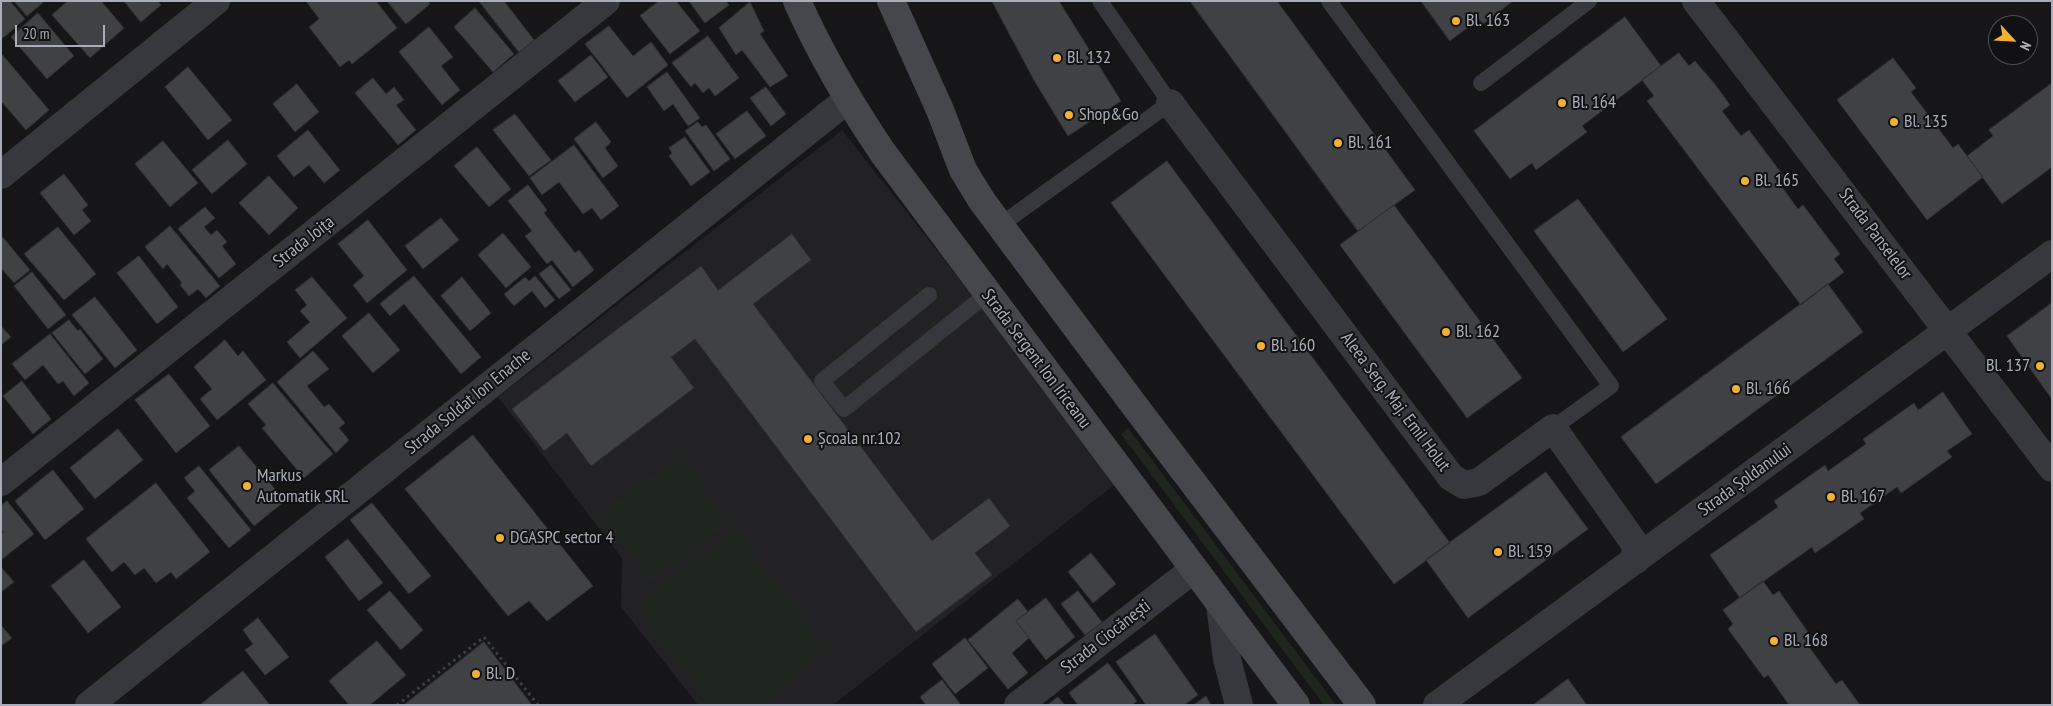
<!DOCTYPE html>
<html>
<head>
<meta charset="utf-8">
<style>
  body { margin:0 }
  #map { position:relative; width:2053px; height:706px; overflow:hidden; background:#161618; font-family:"PT Sans Narrow",sans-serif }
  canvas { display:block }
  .frame { position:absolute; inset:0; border:2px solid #a8adb8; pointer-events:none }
  .north { position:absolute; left:1988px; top:15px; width:50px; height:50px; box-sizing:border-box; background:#111113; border:1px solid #4d4f55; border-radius:50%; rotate:115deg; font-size:14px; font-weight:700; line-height:20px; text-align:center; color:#a8adb8 }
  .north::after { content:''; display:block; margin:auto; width:18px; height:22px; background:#f2b134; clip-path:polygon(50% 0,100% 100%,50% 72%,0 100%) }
  .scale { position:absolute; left:15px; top:25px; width:90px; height:22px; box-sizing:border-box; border:2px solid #a8adb8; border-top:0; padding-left:6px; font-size:15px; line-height:18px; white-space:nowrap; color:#a8adb8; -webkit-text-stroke:4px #111113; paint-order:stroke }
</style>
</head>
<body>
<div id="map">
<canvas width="2053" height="706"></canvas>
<div class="frame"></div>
<div class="north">N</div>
<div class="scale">20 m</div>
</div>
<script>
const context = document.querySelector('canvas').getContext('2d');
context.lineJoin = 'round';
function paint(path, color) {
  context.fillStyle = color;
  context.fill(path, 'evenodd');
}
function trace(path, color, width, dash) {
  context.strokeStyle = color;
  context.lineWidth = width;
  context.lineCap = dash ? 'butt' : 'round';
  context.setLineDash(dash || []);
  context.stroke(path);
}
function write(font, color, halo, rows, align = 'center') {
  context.font = font + ' "PT Sans Narrow",sans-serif';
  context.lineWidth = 4;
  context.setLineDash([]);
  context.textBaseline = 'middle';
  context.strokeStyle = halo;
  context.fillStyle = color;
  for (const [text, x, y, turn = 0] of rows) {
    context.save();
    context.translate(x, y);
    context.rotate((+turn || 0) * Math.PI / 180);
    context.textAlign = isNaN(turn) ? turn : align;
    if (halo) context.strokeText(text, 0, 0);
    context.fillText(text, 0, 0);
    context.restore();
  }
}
const built = new Path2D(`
  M842,130l277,351 -286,224h-135l-77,-98 1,-49 -124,-161z`);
const green = new Path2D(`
  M1128,428l208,277h-12l-203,-271z
  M680,455l50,67 -79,60 -51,-67z
  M735,528l94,124 -70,53h-50l-75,-100z`);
const building = new Path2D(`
  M1,1h9l15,18 -22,19 -2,-2z
  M14,1h31l-18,15z
  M68,1h33l23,27 -34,30 -38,-43z
  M124,1h34l3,4 -20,17z
  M306,1h70l21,27 -45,36 -3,-4 -9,7 -31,-40 10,-8z
  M387,1h41l2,3 -24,20z
  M479,1h25l30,39 -15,12z
  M659,1h17l24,30 -30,23 -30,-38z
  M689,1h37l3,4 -24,18z
  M992,1h67l62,100 -53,35 -33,-54z
  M1190,1h87l138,189 -57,41z
  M1421,1h92l-30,23 -4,-5 -29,22z
  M750,2l14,29 -4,3 28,42 -18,11 -28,-37 -6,5 -17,-27z
  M475,8l39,46 -21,18 -39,-45z
  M38,13l36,43 -27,23 -36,-42z
  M1625,17l36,49 -79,60 5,6 -51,38 -4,-7 -22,16 -36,-48z
  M609,26l24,30 18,-14 17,23 -41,33 -42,-54z
  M429,27l24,30 -12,9 19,24 -18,15 -43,-53z
  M708,36l31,42 -24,18 -6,-8 -6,5 -8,-10 -4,4 -19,-24z
  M1,53l48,57 -23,20 -25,-29z
  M1679,53l10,13 6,-5 19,22 16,22 -8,6 19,25 8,-6 36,48 -6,5 19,26 5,-4 37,49 -6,5 10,13 -43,33 -154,-204 7,-5 -12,-16z
  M591,55l17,22 -33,25 -17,-21z
  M1893,58l23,30 -5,4 42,56 5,-4 25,33 -56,43 -90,-120z
  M188,67l44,53 -24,20 -43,-53z
  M667,72l33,46 -12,8 -15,-22 -9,7 -17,-24z
  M373,78l13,16 8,-7 10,13 -8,5 20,25 -18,15 -43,-52z
  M2052,83v84l-50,37 -35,-48 26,-20 -4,-6z
  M297,84l22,28 -24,20 -22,-28z
  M766,87l20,27 -15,12 -21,-28z
  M747,111l19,25 -31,23 -19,-25z
  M515,114l36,46 -22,16 -36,-46z
  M596,122l15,20 -6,6 13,18 -15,12 -29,-39z
  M698,122l4,5 4,-2 24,34 -16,12 -29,-40z
  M308,130l32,40 -16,13 -15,-18 -15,12 -17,-21z
  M685,137l25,35 -19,14 -22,-30 3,-3 -3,-5z
  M228,140l19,24 -35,30 -20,-24z
  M163,141l35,42 -28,24 -35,-43z
  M574,145l45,61 -18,14 -9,-12 -9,6 -24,-32 -17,13 -12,-17z
  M477,147l34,42 -22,18 -35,-41z
  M1167,161l283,382 -56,41 -283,-381z
  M64,174l24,31 -6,5 9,11 -17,14 -34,-42z
  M269,176l29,32 -29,27 -30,-32z
  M528,185l19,25 -3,3 31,40 4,-3 15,20 -21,17 -21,-27 -5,4 -22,-28 7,-5 -24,-30z
  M1578,199l89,120 -44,33 -89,-121z
  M1394,205l128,173 -55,40 -127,-173z
  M205,207l10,11 -11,9 7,8 6,-5 10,12 -5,4 14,18 -17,14 -41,-49z
  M441,218l18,22 -36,29 -18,-23z
  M368,220l39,50 -40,33 -14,-18 11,-9 -26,-32z
  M170,226l50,60 -14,12 -8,-9 -9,7 -9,-11 2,-2 -15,-19 -4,5 -18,-22z
  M58,227l38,47 -32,26 -40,-46z
  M503,233l28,34 -25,21 -28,-33z
  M792,234l19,26 -58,44 179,237 57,-43 21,28 -35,27 17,22 -76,57 -221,-293 -24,18 23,31 -103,78 -24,-33 -23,18 -32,-42 189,-143 17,24z
  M1,235l29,35 -16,13 -13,-15z
  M139,256l39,51 -21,17 -40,-51z
  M551,265l20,25 -12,9 -20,-25z
  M32,272l34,43 -18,14 -34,-43z
  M414,276l67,81 -20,17 -57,-70 -14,12 -10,-12z
  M535,276l20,24 -10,8 -13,-17 -18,15 -10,-12 21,-17 4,4z
  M312,277l35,41 -47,40 -13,-16 23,-20 -10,-11 7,-6 -12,-15z
  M462,277l29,36 -21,18 -29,-35z
  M1828,284l35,48 -207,152 -35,-47z
  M95,297l42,53 -22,18 -43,-53z
  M2052,303v94l-1,1 -44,-62z
  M369,313l31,37 -27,23 -31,-37z
  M69,320l9,11 2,-2 23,30 -18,15 -33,-41z
  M1,326l10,11 -10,8z
  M50,334l39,49 -15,13 -11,-15 -5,3 -15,-19 -18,15 -13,-16z
  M225,340l13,16 5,-5 23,29 -49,40 -17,-21 12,-10 -18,-22z
  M313,351l16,18 -22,17 17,21 5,-3 16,19 -6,5 10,12 -13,13 -59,-71z
  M169,374l41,52 -34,27 -41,-53z
  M22,381l29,38 -18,15 -30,-38z
  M273,383l60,71 -29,24 -42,-50 4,-3 -18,-21z
  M1943,392l29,42 -25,17 5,6 -51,36 -4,-6 -37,26 4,6 -49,34 -3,-6 -72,51 -30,-43 68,-48 -4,-6 51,-36 3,6 38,-27 -3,-5 51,-36 4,7z
  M118,429l25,31 -48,39 -25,-31z
  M473,435l120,151 -46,35 -18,-20 -21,15 -103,-127z
  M239,446l46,55 -31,25 -45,-56z
  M199,466l52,64 -22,18 -42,-50 8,-7 -11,-13z
  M53,470l31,39 -39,31 -30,-39z
  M1546,472l42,57 -120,89 -42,-58z
  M156,483l54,69 -34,27 -5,-7 -15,11 -12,-15 -9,7 -11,-13 -12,10 -26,-33z
  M7,501l27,33 -33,26v-26l3,-2 -3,-2v-24z
  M372,503l59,73 -22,18 -59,-74z
  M348,539l35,44 -24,18 -34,-44z
  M1091,553l25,31 -23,19 -25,-31z
  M84,560l37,47 -33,26 -37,-47z
  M1,567l13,15 -13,10z
  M1763,581l10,14 6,-4 34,48 -6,5 29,40 6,-4 18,25h-71l-21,-30 -4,3 -36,-49 5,-5 -10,-14z
  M390,591l33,39 -22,20 -34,-40z
  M1078,591l24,31 -17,13 -24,-31z
  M1046,598l29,39 -29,23 -30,-39z
  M1018,599l10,13 -12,9 13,17 -17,15 16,20 -20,16 -40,-49z
  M258,618l31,39 -24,18 -20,-25 8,-6 -10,-14z
  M1,625l11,13 -11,8z
  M1155,634l43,61 -14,10h-38l-30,-43z
  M965,638l23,30 -33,26 -23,-30z
  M377,641l29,34 -36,30h-21l-20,-24z
  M484,642l48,63h-128z
  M1108,663l29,38 -5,4h-54l-9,-12z
  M243,671l27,34h-70z
  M1568,679l19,26h-54z
  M942,680l19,25h-35l-6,-8z
  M1206,696l5,9h-17z
  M1058,697l7,8h-17z`);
const path = new Path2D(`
  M397,705l87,-68 54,68`);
const lane = new Path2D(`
  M1329,1l282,385 -58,42
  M1481,83l108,-82
  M999,226l171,-123 -70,-102
  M929,295l-107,86 22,28 143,-115`);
const street = new Path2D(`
  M1696,1l356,467
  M1170,103l281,374 13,8 15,-3 74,-54 82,116 1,16
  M1,175l215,-174
  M1,482l605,-481
  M1220,605l7,54 12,46
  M89,705l758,-605
  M1018,705l176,-136
  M1437,705l615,-451`);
const secondary = new Path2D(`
  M797,1c24,54 53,103 86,152l413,552
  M891,1l49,109 23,60 19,31 152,204 228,300`);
const markers = [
  [1456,21,5,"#f2b134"],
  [1057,58,5,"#f2b134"],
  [1562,103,5,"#f2b134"],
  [1069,115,5,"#f2b134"],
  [1894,122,5,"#f2b134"],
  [1338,143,5,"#f2b134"],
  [1745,181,5,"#f2b134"],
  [1446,332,5,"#f2b134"],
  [1261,346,5,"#f2b134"],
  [2040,366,5,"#f2b134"],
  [1736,389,5,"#f2b134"],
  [808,439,5,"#f2b134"],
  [247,486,5,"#f2b134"],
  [1831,497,5,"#f2b134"],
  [500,538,5,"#f2b134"],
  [1498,552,5,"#f2b134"],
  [1774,641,5,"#f2b134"],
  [476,674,5,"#f2b134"]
];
const poiNames = [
  ["Bl. 163",1466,21],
  ["Bl. 132",1067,58],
  ["Bl. 164",1572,103],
  ["Shop&Go",1079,115],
  ["Bl. 135",1904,122],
  ["Bl. 161",1348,143],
  ["Bl. 165",1755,181],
  ["Bl. 162",1456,332],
  ["Bl. 160",1271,346],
  ["Bl. 137",2030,366,"right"],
  ["Bl. 166",1746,389],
  ["Școala nr.102",818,439],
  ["Markus",257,476],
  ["Automatik SRL",257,497],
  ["Bl. 167",1841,497],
  ["DGASPC sector 4",510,538],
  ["Bl. 159",1508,552],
  ["Bl. 168",1784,641],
  ["Bl. D",486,674]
];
const streetNames = [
  ["Strada Panselelor",1875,234,53],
  ["Strada Joița",304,242,-38],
  ["Strada Sergent Ion Iriceanu",1036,359,53],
  ["Strada Soldat Ion Enache",468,402,-39],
  ["Aleea Serg. Maj. Emil Holut",1395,402,53],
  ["Strada Șoldanului",1745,480,-36],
  ["Strada Ciocănești",1106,637,-38]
];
paint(built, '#222225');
paint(green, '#1e261f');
paint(building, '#404145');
trace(building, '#303034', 1);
trace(path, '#3d3f44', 3, [2.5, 4]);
trace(lane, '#37383d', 16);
trace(street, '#37383d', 28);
trace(secondary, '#45474d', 28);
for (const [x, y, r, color] of markers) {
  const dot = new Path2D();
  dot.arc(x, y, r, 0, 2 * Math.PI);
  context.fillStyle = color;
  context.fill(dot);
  trace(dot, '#111113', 2);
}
write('18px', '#a8adb8', '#111113', poiNames, 'left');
write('18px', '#a8adb8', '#111113', streetNames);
</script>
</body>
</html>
